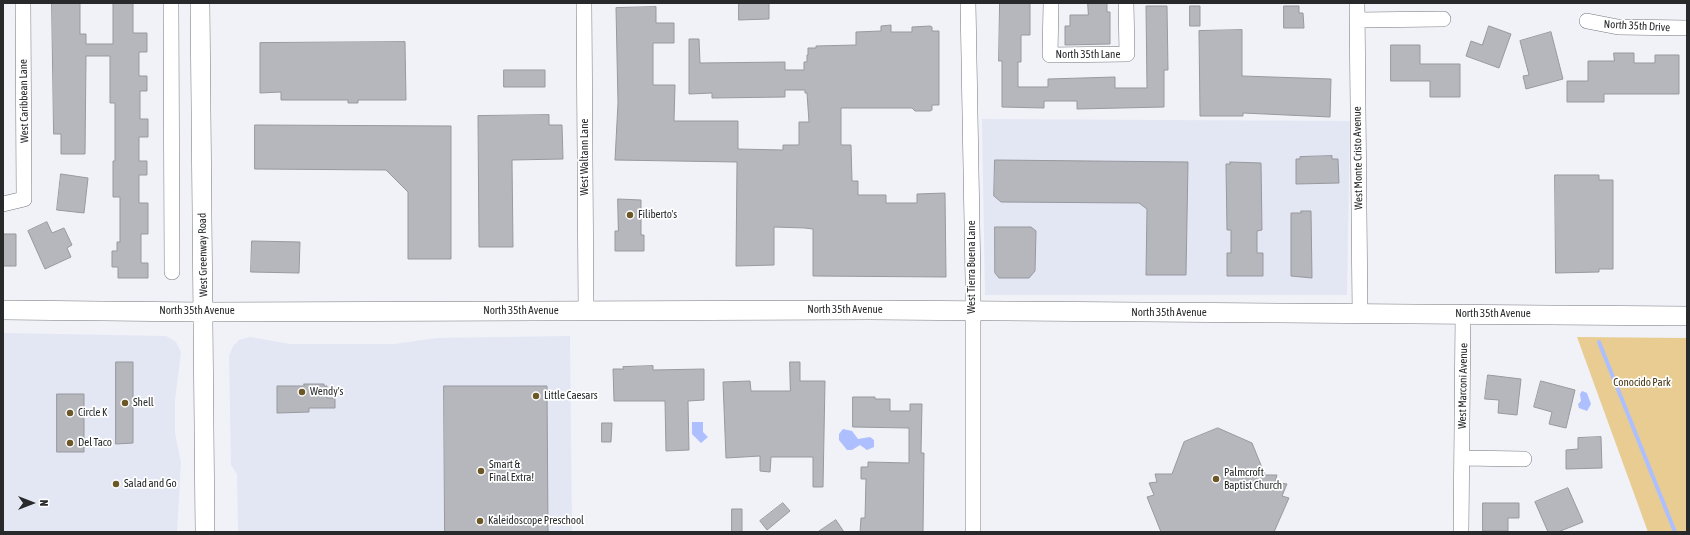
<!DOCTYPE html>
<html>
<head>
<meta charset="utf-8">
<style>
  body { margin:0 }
  #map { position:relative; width:1690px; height:535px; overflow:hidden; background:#f0f2f8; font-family:"Asap Condensed",sans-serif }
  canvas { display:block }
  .frame { position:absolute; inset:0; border:4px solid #28292b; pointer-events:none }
  .north { position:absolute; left:12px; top:483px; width:40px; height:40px; -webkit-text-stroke:3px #fff; paint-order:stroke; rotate:90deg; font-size:11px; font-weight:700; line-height:16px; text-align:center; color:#28292b }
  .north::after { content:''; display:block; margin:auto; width:14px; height:18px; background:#28292b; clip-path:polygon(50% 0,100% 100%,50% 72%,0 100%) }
</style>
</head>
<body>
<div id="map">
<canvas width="1690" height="535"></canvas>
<div class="frame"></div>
<div class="north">N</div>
</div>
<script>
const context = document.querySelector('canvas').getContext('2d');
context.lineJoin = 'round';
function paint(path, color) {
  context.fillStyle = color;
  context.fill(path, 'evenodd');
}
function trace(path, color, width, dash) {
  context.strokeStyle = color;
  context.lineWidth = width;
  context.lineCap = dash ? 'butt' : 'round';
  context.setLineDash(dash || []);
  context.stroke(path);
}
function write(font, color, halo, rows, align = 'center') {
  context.font = font + ' "Asap Condensed",sans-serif';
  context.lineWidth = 3.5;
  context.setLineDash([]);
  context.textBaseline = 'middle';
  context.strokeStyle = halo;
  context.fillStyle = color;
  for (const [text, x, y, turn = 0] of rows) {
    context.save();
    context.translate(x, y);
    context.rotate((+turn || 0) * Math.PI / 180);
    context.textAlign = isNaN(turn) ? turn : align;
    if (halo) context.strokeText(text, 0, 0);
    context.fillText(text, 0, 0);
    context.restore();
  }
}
const built = new Path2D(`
  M982,119l368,2 -3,174h-362z
  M3,333l163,3 10,6 5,10 -6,48v33l6,30 -4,69h-174z
  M570,336l2,196h-334l-1,-58 -6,-9 -2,-109 4,-10 6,-6 11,-3 40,7h104l43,-6z`);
const green = new Path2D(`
  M1577,337l110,1v194h-39z`);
const water = new Path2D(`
  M1582,391l5,2 4,11 -4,7 -8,-3 -1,-4 3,-3 -1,-7z
  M692,422h11v10l5,5 -7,6 -9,-9z
  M843,429l9,2 6,8 12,-2 4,3v7l-7,3 -7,-5 -8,5h-5l-8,-10v-6z`);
const stream = new Path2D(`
  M1599,342l76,190`);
const building = new Path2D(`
  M52,3h28v31h6v10h27v-41h20v30h14v19h-8v24h8v15h-7v28h8v18h-9v24h8v14h-8v28h9v31h-7v29h7v15h-30v-11h-6v-16h5v-9h3v-45h-7v-36h2v-58h-5v-47h-24l-1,98h-24v-20h-7z
  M739,3h30v16l-30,1z
  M1000,3h30v32h-9v27h-3v25h30v-8l67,-2v11h32l-1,-82h21l1,64h-4v37l-87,2v-8h-33v7l-42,-1v-46h-3z
  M1088,3h19v9h3v32l-45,1v-19h5v-11h18z
  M1190,6h10v20h-10z
  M1284,6h15v7h4l1,15h-20z
  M656,7v16h18v20h-21v42h22l-1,36h64v28l45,1v-5h16v-23h10l-2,-29h-2v-3h-20v7l-73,1v-5l-23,1v-55h10l1,24 85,-1v8h19v-8h3v-7h1v-7h8v-2l40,-1v-13l25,-1v-5l10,-1v7h21v-5l18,-1 2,1v4h7v74h-7v5l-2,1h-15l-3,-3h-71v37h10l1,36h6v14h28v8h31v-9l28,-1 1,84 -133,-1v-47l-8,-1 -31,-1v38l-38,1 1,-104 -122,-2 3,-57 -2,-95z
  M1489,26l22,8 -12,34 -33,-12 5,-15 11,4z
  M1242,30v46l89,3 -1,38 -87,-4v3h-43l-1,-85z
  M1551,32l12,47 -37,10 -3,-13 6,-1 -9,-34z
  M405,42l1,58h-48v3h-10v-3h-67v-8l-21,1v-50z
  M1391,45h29v19h40v33h-30v-16h-39z
  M1614,53h20v10h21v-8h24v39h-75v8h-37v-21h21v-20h26z
  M504,70h41v17h-41z
  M549,115v10h13l1,34 -51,1 1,87h-34l-1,-131z
  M255,125l196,1v133h-43v-67l-22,-22 -131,-1z
  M1332,156v3h6l1,24 -43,1v-25h4v-2z
  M995,160l193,2 -2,113h-40l1,-66 -8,-6 -138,-1 -7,-6z
  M1230,162l31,1 1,67 -5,1v22h6v23h-36v-23h4v-23h-4l-1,-66h4z
  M61,174l27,4 -4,35 -27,-3z
  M1555,175h44v5h14v89h-14v3l-43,1z
  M618,199l23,1v35h3v16h-29v-20h3z
  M1301,211h10l1,67 -21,-2v-63h10z
  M47,222l5,11 12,-5 8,17 -5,3 4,9 -26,12 -17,-38z
  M995,227h36l5,4 -1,40 -6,7h-30l-4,-5z
  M3,234h13v32h-13z
  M252,241l48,1 -1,31 -48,-1z
  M116,362h17v81l-17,1z
  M790,362h10v19h25l-2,106h-10v-30h-42l-1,15 -10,-1v-15l-34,2 -3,-76 27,-1 1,10h39z
  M653,366v4l51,-1v31l-16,1 1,49 -23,1 -1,-50h-51l-1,-32h11l-1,-2z
  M1488,375l33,4 -4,36 -19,-2 1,-13 -14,-1z
  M1541,381l34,9 -9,38 -17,-4 3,-12 -18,-5z
  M304,384h20v2h3v12h8v10h-26v4l-32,1v-27h27z
  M444,386h103l1,146h-103z
  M57,394h27v58h-27z
  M853,397h22v2h15v12h20v-7h12l-1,49h3l-1,79h-63l1,-14h4l1,-39h-5v-12h7v-5l41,1v-35l-56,-1z
  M602,423h10l-1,19h-9z
  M1218,428l34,15 13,32h12l-2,7 12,2 -5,12 7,2 -15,34h-113l-14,-35 7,-2 -5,-12 8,-1 -2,-8h17l12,-32z
  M1601,437l1,31 -36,1v-19l12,-1v-11z
  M1568,488l15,34 -25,10h-10l-13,-30z
  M783,503l7,8 -23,19 -7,-9z
  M1483,503h36v15h-11v13h-25z
  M732,509h10v23h-10z
  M836,520l8,12h-26z`);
const minor = new Path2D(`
  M171,3l1,269
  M584,3l2,308
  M968,3l5,277v252
  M1051,3l-1,52 77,-1 -1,-51
  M1357,3l3,310
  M1357,20l86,-1
  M1587,21l31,6 69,1
  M3,204l21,-5 -1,-196
  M1462,458l62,1
  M1461,532l2,-218`);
const major = new Path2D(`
  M200,3l5,529
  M3,310l200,2 668,-2 816,6`);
const markers = [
  [630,215,4,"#6c5726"],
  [302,392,4,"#6c5726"],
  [536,396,4,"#6c5726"],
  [125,403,4,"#6c5726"],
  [70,413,4,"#6c5726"],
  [70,443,4,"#6c5726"],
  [481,471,4,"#6c5726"],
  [1216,479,4,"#6c5726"],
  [116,484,4,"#6c5726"],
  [480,521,4,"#6c5726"]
];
const streetNames = [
  ["North 35th Drive",1637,26,3],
  ["North 35th Lane",1088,55],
  ["West Caribbean Lane",24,101,-91],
  ["West Waltann Lane",585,157,-90],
  ["West Monte Cristo Avenue",1358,158,-91],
  ["West Greenway Road",203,255,-91],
  ["West Tierra Buena Lane",972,267,-90],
  ["North 35th Avenue",845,310],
  ["North 35th Avenue",197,311],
  ["North 35th Avenue",521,311],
  ["North 35th Avenue",1169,313],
  ["North 35th Avenue",1493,314],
  ["West Marconi Avenue",1463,386,-89]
];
const poiNames = [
  ["Filiberto's",638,215],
  ["Wendy's",310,392],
  ["Little Caesars",544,396],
  ["Shell",133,403],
  ["Circle K",78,413],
  ["Del Taco",78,443],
  ["Smart &",489,465],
  ["Final Extra!",489,478],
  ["Palmcroft",1224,473],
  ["Baptist Church",1224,486],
  ["Salad and Go",124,484],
  ["Kaleidoscope Preschool",488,521]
];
const parkNames = [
  ["Conocido Park",1642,383]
];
paint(built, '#e3e7f4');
paint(green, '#e8cc92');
paint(water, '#adbffe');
trace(stream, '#adbffe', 4);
paint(building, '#b5b7bc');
trace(building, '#98999f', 1);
trace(minor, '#75777c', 16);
trace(major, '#75777c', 20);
trace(minor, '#fff', 15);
trace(major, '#fff', 19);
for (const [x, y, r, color] of markers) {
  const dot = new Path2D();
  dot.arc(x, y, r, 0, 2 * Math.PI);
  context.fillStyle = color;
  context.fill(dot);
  trace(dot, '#fff', 1.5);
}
write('11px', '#28292b', '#fff', streetNames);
write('11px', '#28292b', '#fff', poiNames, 'left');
write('11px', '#44340e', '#fff', parkNames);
</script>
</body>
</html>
